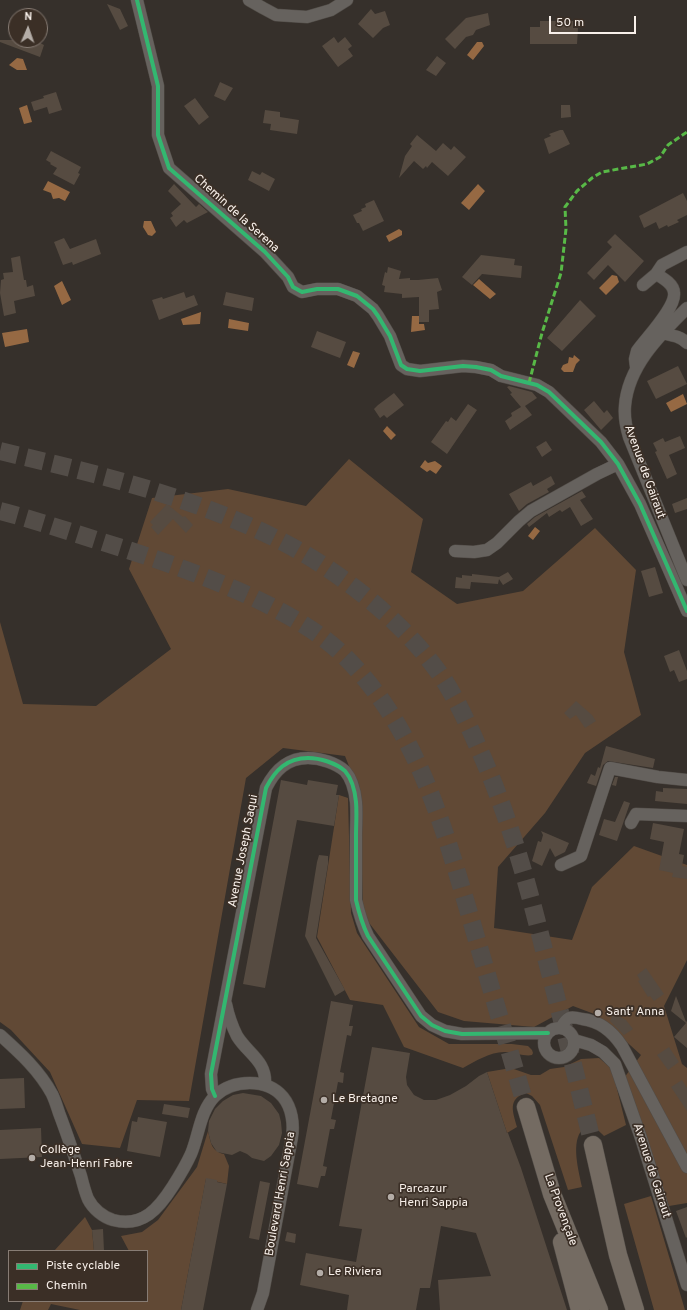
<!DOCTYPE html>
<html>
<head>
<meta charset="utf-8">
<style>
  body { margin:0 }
  #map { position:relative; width:687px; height:1310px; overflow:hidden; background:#36302b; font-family:Overpass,sans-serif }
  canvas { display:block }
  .legend { position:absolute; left:8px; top:1250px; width:140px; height:52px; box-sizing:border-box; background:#3b2f26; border:1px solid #877c74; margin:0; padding:5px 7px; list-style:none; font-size:12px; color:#f8f0ea }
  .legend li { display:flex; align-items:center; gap:8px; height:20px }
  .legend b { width:20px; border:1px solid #877c74 }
  .north { position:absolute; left:8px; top:8px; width:40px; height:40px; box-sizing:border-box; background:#3b2f26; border:1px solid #877c74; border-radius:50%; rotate:2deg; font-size:11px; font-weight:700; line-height:16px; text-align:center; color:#f8f0ea }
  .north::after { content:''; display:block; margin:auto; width:14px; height:18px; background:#b4ada7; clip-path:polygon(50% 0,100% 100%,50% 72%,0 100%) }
  .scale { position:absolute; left:549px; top:16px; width:87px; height:18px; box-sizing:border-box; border:2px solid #f8f0ea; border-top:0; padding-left:5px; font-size:12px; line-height:14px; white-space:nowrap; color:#f8f0ea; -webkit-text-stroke:3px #3b2f26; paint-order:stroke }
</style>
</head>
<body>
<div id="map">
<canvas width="687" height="1310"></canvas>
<ul class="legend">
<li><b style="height:5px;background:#33b770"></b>Piste cyclable</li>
<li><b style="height:5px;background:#58b947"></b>Chemin</li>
</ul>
<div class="north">N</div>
<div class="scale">50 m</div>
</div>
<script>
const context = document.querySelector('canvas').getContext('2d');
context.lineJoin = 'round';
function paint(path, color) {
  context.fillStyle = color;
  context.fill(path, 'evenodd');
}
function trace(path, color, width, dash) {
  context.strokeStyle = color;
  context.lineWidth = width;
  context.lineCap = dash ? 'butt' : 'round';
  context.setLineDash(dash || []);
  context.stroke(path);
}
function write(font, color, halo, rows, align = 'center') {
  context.font = font + ' Overpass,sans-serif';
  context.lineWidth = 3.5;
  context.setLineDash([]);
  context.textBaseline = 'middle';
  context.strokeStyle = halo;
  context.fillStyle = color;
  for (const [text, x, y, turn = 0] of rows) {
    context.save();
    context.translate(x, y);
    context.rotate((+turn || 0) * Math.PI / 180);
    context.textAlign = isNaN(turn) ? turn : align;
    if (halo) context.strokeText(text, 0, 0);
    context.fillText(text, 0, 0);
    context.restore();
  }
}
const green = new Path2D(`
  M349,459l74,60 -12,53 46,32 66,-13 72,-63 41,42 -12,82 17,63 -56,38 -40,60 -47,54 -4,61 78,12 20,-53 42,-41 53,19v95l-23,46 18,58 5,4v135l-18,3 -45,-128 17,-23 -44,-40 -24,-9 -39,21 -70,-6 -26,-9 -75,-97 -3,-121 -15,-38 -62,-8 -37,30 -57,323 -52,-1 -17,48 -38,-4 -32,-72 -39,-42 -11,-8v-400l23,82 73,2 75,-57 -42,-80 23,-71 76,-9 78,17z
  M339,795l9,3 3,115 6,20 62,94 30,17h63l16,2 4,4 1,3 -1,2c-8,2 -19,-4 -28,-3 -14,0 -28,9 -41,16l-59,-21 -21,-42 -33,-5 -33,-63z
  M599,1058l13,11 14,56 -22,11c-6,-6 -13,-14 -21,-7 -13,12 -4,43 -1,58l-14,3 -28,-85 -8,-9 -6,-3c-19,6 -13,19 -9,34l-10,6 -20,-61 24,-4 20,7h9l10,-6 14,-2 17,-8z
  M208,1131c3,12 3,20 16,23l5,12 -2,18 -21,-5 -25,131h-101l-29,-6 -3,6h-28l3,-9h124v-50h-18l-8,-15 21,-4 16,-12 39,-53z
  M651,1196l34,114h-31l-30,-106z
  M85,1217l7,13 2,21h-40z`);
const water = new Path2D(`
  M477,42h5l2,4 -11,14 -6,-5z
  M17,58l6,1 4,11h-10l-8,-5z
  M27,105l5,17 -8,2 -5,-16z
  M48,181l22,11 -5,9 -6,-3 -6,1 -2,-6 -8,-3z
  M478,184l7,7 -16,19 -8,-7z
  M144,221h7l5,11 -4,4 -4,-1 -5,-8z
  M399,229l3,2v4l-13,7 -3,-6z
  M612,275l5,1 2,6 -13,13 -7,-7z
  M479,279l17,15 -6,5 -17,-14z
  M62,281l9,19 -9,5 -8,-19z
  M201,312l-1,12 -17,1 -2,-6z
  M412,316h7v8h5l1,6 -14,2z
  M229,319l20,4 -1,8 -20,-3z
  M27,329l2,13 -24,5 -3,-14z
  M353,351l7,2 -6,15 -7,-3z
  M574,355l6,5 -4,4 -3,8h-9l-3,-3 2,-4 5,-2 1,-6 4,1z
  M683,394l4,10 -16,8 -5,-9z
  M387,426l9,9 -5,5 -8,-9z
  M425,460l3,3 7,-2 7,5 -6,8 -6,-4 -3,2 -7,-5z
  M535,527l5,4 -7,9 -5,-4z`);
const building = new Path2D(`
  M107,4l13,5 8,17 -8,4z
  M371,9l4,5 10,-3 5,14 -7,3 -10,10 -15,-14z
  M488,13l2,12 -14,5 -3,5 -7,2 -11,12 -10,-10 21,-21z
  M540,21h33v7h5l-1,16h-47v-17h10z
  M334,37l4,6 7,-6 7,9 -4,3 5,7 -15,11 -16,-21z
  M0,40h39l-1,2 6,3 -4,12 -40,-15z
  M437,56l9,7 -10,13 -10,-6z
  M220,82l13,6 -8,13 -11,-5z
  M56,92l6,18 -13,4 -2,-7 -13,4 -3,-9 13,-4 -1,-2z
  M195,98l14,19 -10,8 -15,-19z
  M561,105h9l1,12 -10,1z
  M265,110l15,2v5l19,3 -2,14 -27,-4 1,-6 -8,-1z
  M560,130h3l7,14 -21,10 -5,-15 7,-3 -2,-2z
  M417,135l19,16 7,-8 8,7 3,-4 12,11 -18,19 -16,-14 -5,6 -1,-2 -3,3 -9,-8 -15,17 6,-22 7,-10 -2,-2z
  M51,151l30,16 -3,6 2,1 -6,11 -21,-11 4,-6 -7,-4 1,-1 -5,-3z
  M252,171l8,4 2,-3 13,7 -6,12 -21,-11z
  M174,184l22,23 3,-3 9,8 -21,11 -3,-3 -8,7 -6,-9 3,-2 -2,-3 10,-9 -13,-13z
  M683,193l4,8v14l-10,5 2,2 -11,5 -1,-2 -8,4 -3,-7 -12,6 -5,-12z
  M374,200l10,21 -21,10 -4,-8h-2l-4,-8 9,-4 -1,-2 5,-2 -1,-3z
  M615,234l29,27 -19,21 -17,-17 -14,15 -7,-7 25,-26 -5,-5z
  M64,238l6,11 26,-10 5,15 -28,11 -1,-3 -9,3 -9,-23z
  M481,255l34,4 -1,6 8,1 -1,12 -39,-4 -10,11 -10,-8z
  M20,256l4,24h2l1,7 6,-2 2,11 -21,5 2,12 -12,3 -4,-23 1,-13 3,-1 -1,-6 10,-1 -2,-14z
  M388,267l13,4 -2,8 11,-1v2h8l20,-2 4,12 -5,2 2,17 -10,1v12h-10v-25l-17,1v-4l-18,-2 1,-6 -3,-1 3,-13 2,1z
  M184,292l2,6 8,-3 4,10 -39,15 -7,-20 10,-3 1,2z
  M226,292l28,6 -2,13 -29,-6z
  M580,300l16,16 -34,35 -15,-13z
  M317,331l29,11 -6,16 -29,-11z
  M678,366l9,18 -31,15 -9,-18z
  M509,386l23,6 5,6 -12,8 7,9 -22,15 -5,-9 7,-5 -1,-3 10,-6 -11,-13 2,-1 -5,-6z
  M394,393l10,12 -17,13 -3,-3 -4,3 -6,-9 4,-4z
  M594,401l10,12 3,-3 6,8 -12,12 -17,-20z
  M468,404l9,6 -30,44 -16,-12 15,-21 2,1 3,-5 5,4z
  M680,436l5,12 -16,7 8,19 -10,5 -12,-27 2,-1 -4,-8 10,-5 2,4z
  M546,441l6,9 -10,7 -6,-10z
  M551,476l4,8 -8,5 2,3 -22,12 -8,7 -10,-17 22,-12 2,4z
  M582,491l4,6 -6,3 13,19 -12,7 -11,-19 -8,5 -2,-2 -11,7 -2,-4 -18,14 -2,-3 8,-7z
  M687,498v11l-12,4 -3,-9z
  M167,504l16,13 2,-1 8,9 -7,8 -13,-14 -15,16 -7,-8 2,-2 -3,-3z
  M655,567l8,26 -14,4 -8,-26z
  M508,572l5,7 -10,6 -4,-6 -1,5 -27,-2 -1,7 -15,-1 1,-11 6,1v-3l10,1v-2l27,3z
  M679,650l8,21v8l-8,3 -5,-12 -4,2 -6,-16z
  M576,701l16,14 4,6 -11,7 -9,-13 -6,4 -6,-6z
  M606,746l49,13 -2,9 -45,-7 -5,4 -7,21 -9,-3 4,-9 4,2 3,-9 2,1z
  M615,777h3l-2,9 -4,-1z
  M281,780l26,5 1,-5 30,5 -2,10h3l-5,31 -37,-6 -32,168 -22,-4z
  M663,788l24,1v15l-32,-3 1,-10 7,1z
  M624,801l6,2 -13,38 -18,-6 5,-16 11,3z
  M653,823l31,6 -5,25 5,1 -2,11 5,1v12l-15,-2 1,-4 -14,-3 5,-28 -14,-3z
  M541,831l28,12 -4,9 -10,5 -5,-9 -8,18 -10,-5 6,-20 3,1 2,-7z
  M319,855l9,1v8l-12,74 29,52 -10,6 -30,-60 12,-74z
  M646,968l18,26 -10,7 -4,-5 -2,1 -10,-16 2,-1 -3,-5z
  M676,996l10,26 1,-1v27l-13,-11 12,-14 -15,-12z
  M331,1001l22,4 -4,21h4l-2,10 -4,-1 -7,37 4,1 -1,10 -5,-1 -7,37 5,1 -2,9h-4l-7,37 4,1 -2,9h-4l-3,12 -21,-4z
  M613,1013l13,7 7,9 -9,6 -14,-14z
  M372,1047l38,6 -4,24 1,8 7,10 10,5h12l14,-5 16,-9 13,-10 8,-4 20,61h1l13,35 46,142h-127l-2,-30 53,-4 -15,-43 -35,-7 -11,62h-10l-4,22h-69l2,-15 -49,-10 6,-32 50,9 6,-33 -23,-3z
  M669,1047l10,15 -11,8 -11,-15z
  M24,1078l1,30 -25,1v-30z
  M682,1080l5,8v23l-16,-24z
  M243,1093l18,3 10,7 8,11 2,8 1,11 -3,12 -8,11 -7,5 -12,-3 -5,-4 -7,-3 -8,4 -15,-3 -6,-9 -3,-12 1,-10 6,-12 8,-8 10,-6z
  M164,1104l26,4 -2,10 -26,-4z
  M138,1117l29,5 -7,35 -33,-6 5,-30 5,1z
  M41,1128l1,29 -42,2v-29z
  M206,1178l11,2v2l10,2 -24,126h-22z
  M260,1181l10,2 -11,57 -10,-2z
  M687,1207v30l-1,1 -10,-27z
  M103,1229l1,22h-10l-2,-21z
  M287,1232l9,2 -1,9 -10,-2z`);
const highwayTunnel = new Path2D(`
  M0,451c93,22 187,44 273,86 62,30 130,83 169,140 15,23 26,47 37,72 29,64 48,132 65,201 17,65 33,130 49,195
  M0,511c32,8 64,19 96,29 53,16 105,34 156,57 31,15 62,31 88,55 77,73 103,173 132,271 18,62 36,123 54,184`);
const minor = new Path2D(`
  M137,0l21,86v49l11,33 96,84 23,25 5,10 9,5 15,-3h21l19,7 16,13 5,7 12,20 11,29 6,4 13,2 43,-5 13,1 15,3 10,6 36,9 12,7 52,50 17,22 22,40 47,107
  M249,0l14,8 13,7 31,2 24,-7 16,-10
  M656,274l6,-9 25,-13
  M687,308c-27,27 -59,58 -62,98 -1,11 1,21 4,31l58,143
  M662,333c9,2 18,3 25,10
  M636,367l-1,-8 2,-8c9,-13 39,-43 37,-58 0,-9 -11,-15 -18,-19l-13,11
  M455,551l19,1 13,-2 10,-7 22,-22 12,-10 66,-37 21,-10
  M631,823l5,-9 51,2
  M561,865l20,-9 29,-88 48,9 29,3
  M226,1004c2,10 6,22 11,32 11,18 30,25 28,49
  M561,1028c2,-4 4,-8 8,-10 4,-1 9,0 13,1 18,2 30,12 40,27l65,121
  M544 1043a15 15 0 1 1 30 0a15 15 0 1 1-30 0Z
  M0,1035c20,18 39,35 52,59 3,6 5,13 7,19 8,21 15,42 22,63 2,8 4,16 7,23 5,10 15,18 25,21 30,8 46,-12 60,-34 7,-11 13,-21 18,-32 8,-19 9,-43 24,-58 18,-17 52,-18 68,1 9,11 11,27 9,40l-29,156 -6,17
  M574,1040l17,5 12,7 12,12 26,74 46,147
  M215,1096l-3,-7 -1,-15 55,-286c9,-18 21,-30 42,-30 12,0 28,5 37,13 7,8 10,21 11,31 1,11 0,23 0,34 0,21 0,42 0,64 3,13 6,24 12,36l53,80 11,9 13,6 17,3 86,-1`);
const highway = new Path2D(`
  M526,1107l26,87 47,116
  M593,1145l25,110 17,55
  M562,1242l18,68`);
const quiet = new Path2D(`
  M529,383l13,-50 19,-60 5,-44 -1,-22 12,-16 15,-13 10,-6 45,-8 13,-7 8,-12 19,-13`);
const cycleway = new Path2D(`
  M137,0l21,86v49l11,33 96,84 23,25 5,10 9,5 15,-3h21l19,7 16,13 5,7 12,20 11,29 6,4 13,2 43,-5 13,1 15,3 10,6 36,9 12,7 52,50 17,22 22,40 47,107
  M215,1096l-3,-7 -1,-15 55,-286c9,-18 21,-30 42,-30 12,0 28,5 37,13 7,8 10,21 11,31 1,11 0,23 0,34 0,21 0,42 0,64 3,13 6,24 12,36l53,80 11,9 13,6 17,3 86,-1`);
const markers = [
  [598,1013,4,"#b4ada7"],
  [324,1100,4,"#b4ada7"],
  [32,1158,4,"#b4ada7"],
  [391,1197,4,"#b4ada7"],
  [320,1273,4,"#b4ada7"]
];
const streetNames = [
  ["Chemin de la Serena",236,214,42],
  ["Avenue de Gairaut",644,472,70],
  ["Avenue Joseph Saqui",244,851,-79],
  ["Avenue de Gairaut",651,1171,72],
  ["Boulevard Henri Sappia",281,1194,-80],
  ["La Provençale",560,1210,70]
];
const poiNames = [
  ["Sant' Anna",606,1013],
  ["Le Bretagne",332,1100],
  ["Collège",40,1151],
  ["Jean-Henri Fabre",40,1165],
  ["Parcazur",399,1190],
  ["Henri Sappia",399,1204],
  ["Le Riviera",328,1273]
];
paint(green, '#614935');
paint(water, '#966943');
paint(building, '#564b41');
trace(highwayTunnel, '#534d48', 18, [18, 9]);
trace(minor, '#514c47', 13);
trace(highway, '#514c47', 19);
trace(minor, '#66625e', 12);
trace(highway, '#746b62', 18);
trace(quiet, '#58b947', 3, [6, 3]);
trace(cycleway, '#33b770', 4);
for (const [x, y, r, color] of markers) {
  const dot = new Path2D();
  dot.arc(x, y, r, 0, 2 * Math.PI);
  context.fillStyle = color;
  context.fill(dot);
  trace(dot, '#3b2f26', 1.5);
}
write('12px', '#f8f0ea', '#3b2f26', streetNames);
write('12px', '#f8f0ea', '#3b2f26', poiNames, 'left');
</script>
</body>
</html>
